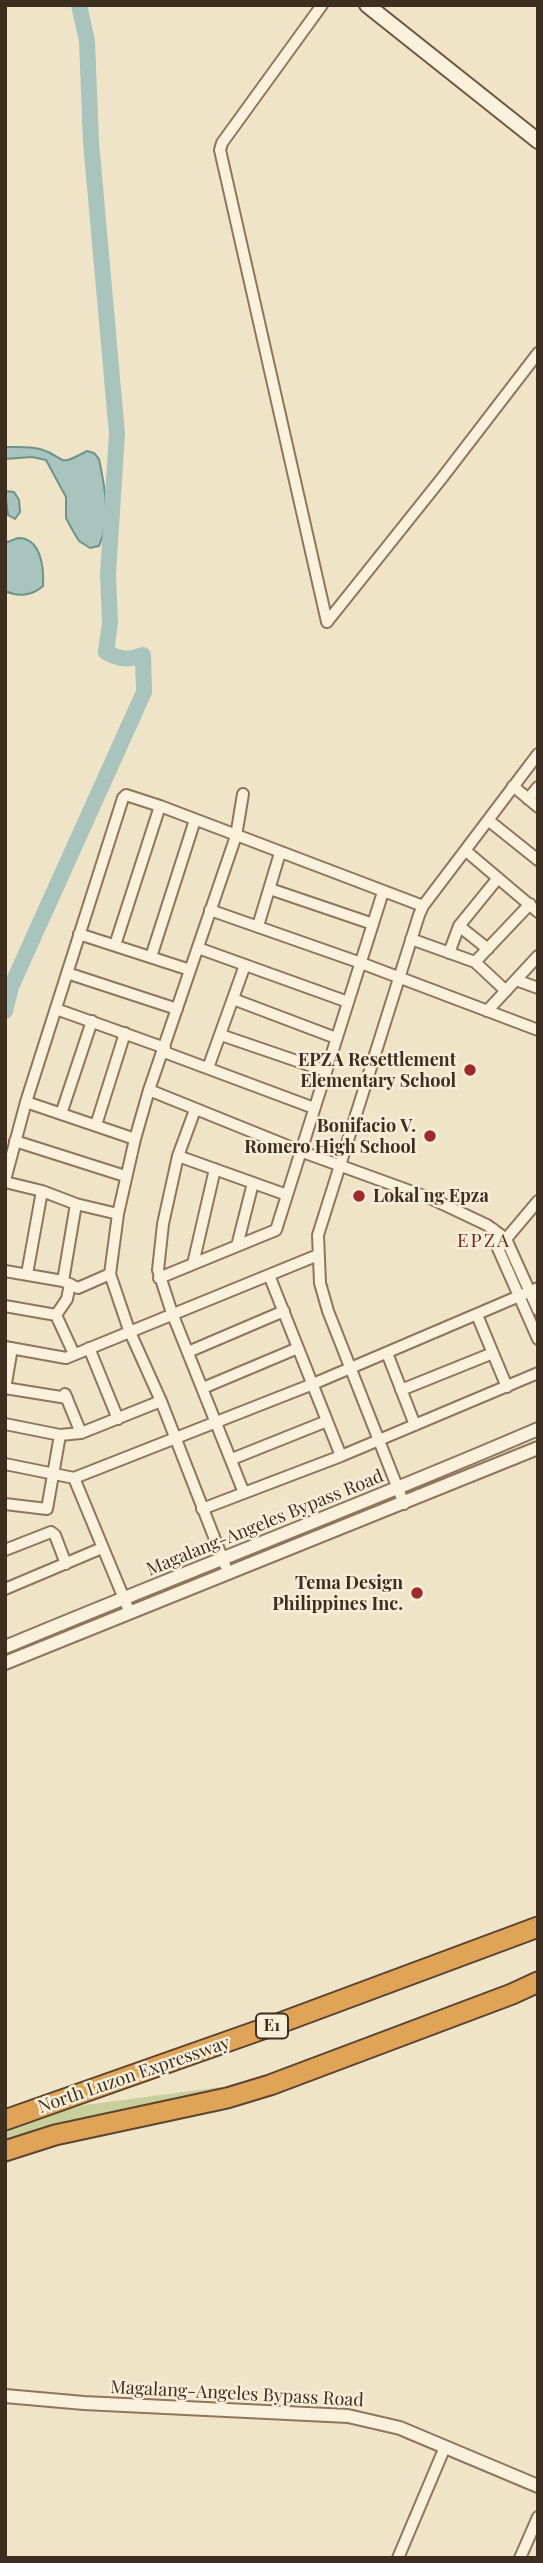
<!DOCTYPE html>
<html>
<head>
<meta charset="utf-8">
<style>
  body { margin:0 }
  #map { position:relative; width:543px; height:2563px; overflow:hidden; background:#f0e4c8; font-family:"Playfair Display",serif }
  canvas { display:block }
  .frame { position:absolute; inset:0; border:7px solid #3d2e20; pointer-events:none }
</style>
</head>
<body>
<div id="map">
<canvas width="543" height="2563"></canvas>
<div class="frame"></div>
</div>
<script>
const context = document.querySelector('canvas').getContext('2d');
context.lineJoin = 'round';
function paint(path, color) {
  context.fillStyle = color;
  context.fill(path, 'evenodd');
}
function trace(path, color, width, dash) {
  context.strokeStyle = color;
  context.lineWidth = width;
  context.lineCap = dash ? 'butt' : 'round';
  context.setLineDash(dash || []);
  context.stroke(path);
}
function write(font, color, halo, rows, align = 'center') {
  context.font = font + ' "Playfair Display",serif';
  context.lineWidth = 5;
  context.setLineDash([]);
  context.textBaseline = 'middle';
  context.strokeStyle = halo;
  context.fillStyle = color;
  for (const [text, x, y, turn = 0] of rows) {
    context.save();
    context.translate(x, y);
    context.rotate((+turn || 0) * Math.PI / 180);
    context.textAlign = isNaN(turn) ? turn : align;
    if (halo) context.strokeText(text, 0, 0);
    context.fillText(text, 0, 0);
    context.restore();
  }
}
const green = new Path2D(`
  M221,2087l2,8 -218,51v-20l80,-21z`);
const water = new Path2D(`
  M5,447c12,0 24,-1 35,2 28,8 14,20 47,2l7,2 5,6c6,28 12,60 0,87l-9,2 -11,-7 -6,-10 -7,-13v-21l-20,-37 -14,-3 -27,2z
  M5,491l9,1 5,8 1,12 -5,7 -7,-4z
  M18,538c23,0 26,29 25,48 -11,10 -25,11 -38,5v-48z`);
const river = new Path2D(`
  M5,1011l6,-24 133,-295 -1,-37c-14,5 -23,5 -37,-3l4,-29 -2,-49 9,-140 -26,-292 -4,-101 -8,-36`);
const minor = new Path2D(`
  M322,5l-100,138 -2,7 107,472
  M327,622l115,-144 96,-125
  M513,786l25,21
  M528,799l10,-12
  M488,820l50,40
  M466,851l72,61
  M270,889l103,35
  M210,910l151,53 177,67
  M258,926l22,-73
  M459,926l29,23
  M79,934l111,36
  M411,939l64,23 31,29
  M115,945l45,-139
  M198,948l150,54
  M449,953l10,-27 39,-48
  M151,957l44,-137
  M475,962l55,-58
  M67,973l110,36
  M516,980l22,8
  M233,999l103,39
  M56,1009l109,39
  M487,1011l51,-55
  M221,1035l105,36
  M164,1052l150,56
  M208,1068l37,-103
  M149,1090l151,61 132,48 55,26 19,14 32,71
  M26,1102l109,37
  M195,1110l-17,46 -15,68 -5,46 14,43 72,180
  M61,1114l31,-93
  M96,1125l29,-92
  M15,1141l110,35
  M178,1156l109,39
  M5,1180l21,-78 97,-304 3,-3 34,11 263,100
  M5,1182l37,9 -15,83
  M42,1191l34,13
  M493,1229l3,15 42,95
  M501,1241l5,-2 32,-38
  M237,1246l16,-63
  M193,1264l22,-95
  M5,1271l58,10 15,7 32,-14
  M269,1275l72,181
  M159,1278l117,-48 107,-338
  M63,1281l13,-77 42,10
  M5,1306l51,9 18,39
  M56,1315l11,-16 3,-15
  M477,1315l30,72
  M5,1347l61,11 252,-103
  M89,1348l29,71
  M188,1352l96,-41
  M387,1353l28,72
  M5,1388l62,10
  M203,1388l95,-40
  M5,1389l7,-41
  M401,1390l92,-37
  M65,1394l16,39
  M5,1424l55,11 21,-2 80,-32
  M232,1459l95,-38
  M5,1464l69,14 239,-94 225,-96
  M74,1478l56,135
  M5,1504l42,5 13,-74
  M404,1504l-76,-193 -8,-28 -2,-48 101,-320 4,-9 115,-152
  M202,1509l139,-53 197,-83
  M5,1550l46,-18 4,3 11,29
  M225,1565l-64,-164 -32,-71 -19,-56 8,-60 17,-75 14,-49 87,-254 7,-42
  M5,1589l97,-41
  M398,2558l47,-111
  M520,2558l18,-41`);
const tertiary = new Path2D(`
  M5,1647c177,-74 357,-142 533,-218
  M5,1663l533,-215
  M5,2396l79,7 264,13 52,12 138,58`);
const secondary = new Path2D(`
  M367,5l171,136`);
const motorway = new Path2D(`
  M5,2120l275,-97 258,-96
  M5,2151l50,-16 172,-37 43,-13 242,-91 26,-12`);
const markers = [
  [470,1070,7,"#9e2a2b"],
  [430,1136,7,"#9e2a2b"],
  [359,1196,7,"#9e2a2b"],
  [417,1593,7,"#9e2a2b"]
];
const shields = [
  [272,2026,32]
];
const shieldNames = [
  ["E1",272,2026]
];
const poiNames = [
  ["EPZA Resettlement",456,1060],
  ["Elementary School",456,1081],
  ["Bonifacio V.",416,1126],
  ["Romero High School",416,1147],
  ["Lokal ng Epza",373,1196,"left"],
  ["Tema Design",403,1583],
  ["Philippines Inc.",403,1604]
];
const streetNames = [
  ["Magalang-Angeles Bypass Road",265,1523,-22],
  ["North Luzon Expressway",134,2075,-19],
  ["Magalang-Angeles Bypass Road",237,2394,3]
];
const neighbourhoodNames = [
  ["EPZA",484,1241]
];
paint(green, '#c9cf9b');
paint(water, '#a9c4bc');
trace(water, '#6f938a', 2);
trace(river, '#a9c4bc', 16);
trace(minor, '#8d765c', 14);
trace(tertiary, '#8d765c', 16);
trace(secondary, '#6f573f', 18);
trace(motorway, '#5b4430', 23);
trace(minor, '#faf1dc', 10);
trace(tertiary, '#faf1dc', 12);
trace(secondary, '#faf1dc', 14);
trace(motorway, '#e0a458', 19);
for (const [x, y, r, color] of markers) {
  const dot = new Path2D();
  dot.arc(x, y, r, 0, 2 * Math.PI);
  context.fillStyle = color;
  context.fill(dot);
  trace(dot, '#f7eed8', 2.5);
}
for (const [x, y, w] of shields) {
  const box = new Path2D();
  box.roundRect(x - w / 2, y - 12.5, w, 25, 5);
  context.fillStyle = '#f7eed8';
  context.fill(box);
  trace(box, '#3d2e20', 2);
}
write('bold 16px', '#3d2e20', null, shieldNames);
write('bold 18px', '#3d2e20', '#f7eed8', poiNames, 'right');
write('18px', '#3d2e20', '#f7eed8', streetNames);
context.letterSpacing = '2px';
write('19px', '#6b2e1e', '#f7eed8', neighbourhoodNames);
context.letterSpacing = '0px';
</script>
</body>
</html>
